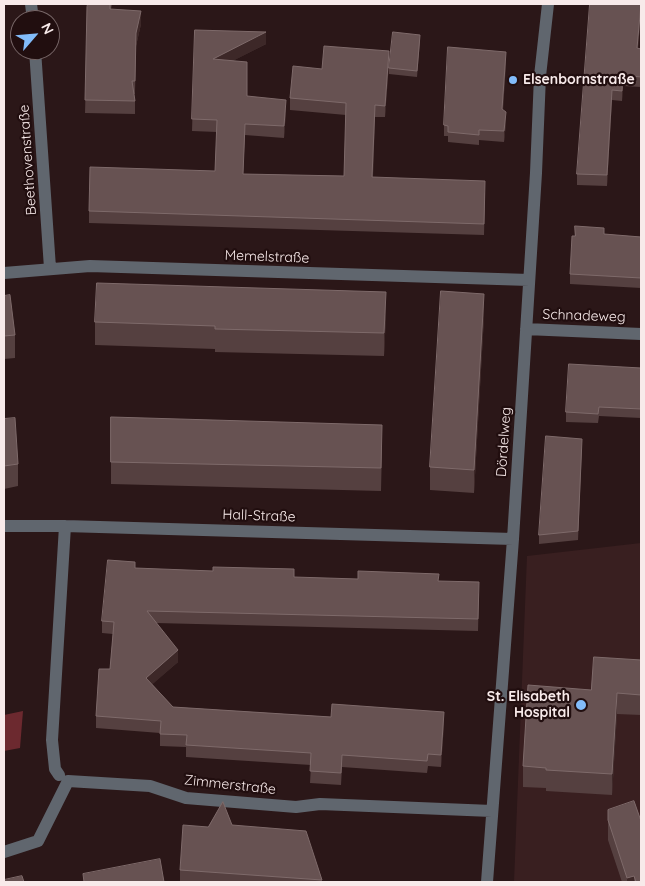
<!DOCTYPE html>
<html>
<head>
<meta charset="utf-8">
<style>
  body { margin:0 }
  #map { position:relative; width:645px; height:886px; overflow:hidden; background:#2b1718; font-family:Quicksand,sans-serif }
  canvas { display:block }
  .frame { position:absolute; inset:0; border:5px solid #f8eaea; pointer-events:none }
  .north { position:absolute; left:10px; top:10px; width:50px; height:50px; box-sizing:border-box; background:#210e0f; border:1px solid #776667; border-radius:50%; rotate:63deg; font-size:14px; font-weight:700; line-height:20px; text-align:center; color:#f8eaea }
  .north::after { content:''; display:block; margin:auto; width:18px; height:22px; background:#82bcfa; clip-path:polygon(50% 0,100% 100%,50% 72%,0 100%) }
</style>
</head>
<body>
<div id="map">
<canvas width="645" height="886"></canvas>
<div class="frame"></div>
<div class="north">N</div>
</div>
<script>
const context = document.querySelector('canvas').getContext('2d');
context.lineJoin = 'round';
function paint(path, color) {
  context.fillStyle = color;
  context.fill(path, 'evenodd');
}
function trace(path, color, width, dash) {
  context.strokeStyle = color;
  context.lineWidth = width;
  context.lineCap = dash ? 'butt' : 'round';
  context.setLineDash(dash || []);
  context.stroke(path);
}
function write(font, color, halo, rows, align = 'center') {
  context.font = font + ' Quicksand,sans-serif';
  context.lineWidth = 4.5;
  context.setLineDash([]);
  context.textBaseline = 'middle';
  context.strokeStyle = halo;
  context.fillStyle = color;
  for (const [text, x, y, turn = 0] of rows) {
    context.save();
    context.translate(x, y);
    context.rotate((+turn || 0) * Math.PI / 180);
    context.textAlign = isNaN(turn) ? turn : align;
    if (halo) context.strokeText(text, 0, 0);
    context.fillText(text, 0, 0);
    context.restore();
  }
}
const built = new Path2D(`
  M641,543v339h-127l13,-326z`);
const green = new Path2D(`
  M23,711l-3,37 -16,3v-36z`);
const minor = new Path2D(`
  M31,4l2,16
  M35,50l15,218
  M4,273l86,-7 439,14
  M526,329l115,5
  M4,526h61l448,13
  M59,775l-4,-6 -3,-29 13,-214
  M4,852l34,-11 30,-60 82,5 36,12 110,9 24,-3 172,7
  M487,882l26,-343 23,-366 4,-97 8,-72`);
const wall = new Path2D(`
  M88,4h24l-1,5 30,15 -5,22 -1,48h-1l1,7v13l-50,-1z
  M641,4v9l-3,35 3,1v38l-18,-1 -1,15 -10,-1 -5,86 -30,-1v-11z
  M195,30l71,14 -34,17 15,35 39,15 -2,27 -39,-3 -2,39 101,2 2,-61 -56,-5v-12l32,-29 67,-6 -4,54h-10l-2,60 112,16 -1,42 -395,-12v-12l126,-40 2,-39 -25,-1z
  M420,41l-3,36 -28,-3v-6z
  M506,63l-3,47 3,13 -2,19 -25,-2v5l-31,-3v-6h-4v-11z
  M604,234l37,3v51l-71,-4v-10z
  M4,296l11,39v23l-11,1z
  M386,315l-2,41 -169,-4v-3l-120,-4v-23z
  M484,317l-10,176 -44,-3v-23z
  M641,368v50l-42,-2 -1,7 -32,-1v-10z
  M111,417l271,31 -1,43 -270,-7z
  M4,419l14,45v22l-14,3z
  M582,448l-4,92 -39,4v-9z
  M135,568l159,10 145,3 40,13 -1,37 -322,-8 22,39 -26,22 21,23 271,17 -3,43 -13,-1 -1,7 -85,-6 -1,18 -31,-2 1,-18 -125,-8v-10l-26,-1v-13l-64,-5v-12l14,-47 3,-35 -11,-1v-12z
  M641,660v55l-24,-1 -5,81 -66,-4v-3l-23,-1v-21l68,-76z
  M608,810l33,72h-19l-14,-42z
  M232,825l90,55v2h-142v-12l28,-43z`);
const shadedWall = new Path2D(`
  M641,4v9l-4,46v-11z
  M141,11v13l-5,22 -1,48 1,-61z
  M266,32v12l-53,27v-12z
  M389,51v12l-4,54v-11z
  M506,52v11l-4,57v-11z
  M623,75v11l-1,15v-10z
  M612,90v10l-5,86v-11z
  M286,100v11l-2,27v-12z
  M375,105v12l-3,72v-12z
  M506,112v11l-2,19v-11z
  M386,292v23l-2,41v-23z
  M484,294v23l-10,176v-23z
  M178,650v12l-32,28v-12z
  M617,693v21l-5,81v-21z
  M444,712v12l-3,43v-12z
  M634,876v6h-7v-4z`);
const building = new Path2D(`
  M88,4h22v5l31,2 -5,22 -1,48h-3l3,20 -50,-1 2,-93z
  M590,4h51l-4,44 4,1v28l-18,-2 -1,16 -10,-1 -5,85 -30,-1z
  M195,30l71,2 -53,27 34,3v34l39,4 -2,26 -39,-2 -2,50 101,2 2,-73 -56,-5 3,-32 29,3 2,-23 65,5 -4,55 -10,-1 -3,72 113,4 -1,43 -395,-13 1,-44 125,4 2,-51 -25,-1z
  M393,32l27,3 -3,36 -28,-3z
  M448,47l58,5 -4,57 4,3 -2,19 -25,-1v5l-31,-3v-6l-4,-1z
  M575,226l29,2v6l37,3v41l-71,-4 2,-38h3z
  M97,283l289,9 -2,41 -169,-4v-3l-120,-4z
  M441,291l43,3 -10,176 -44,-3z
  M10,295l5,40 -11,1v-40z
  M569,364l72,4v41l-42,-2 -1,7 -32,-2z
  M111,417l271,8 -1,43 -270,-6z
  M15,418l3,46 -14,2v-47z
  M546,436l36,3 -4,92 -39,4z
  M108,560l27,2v6l78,3v-4l81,2v8l64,2v-8l81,3 -1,7 41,1 -1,37 -331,-8 31,39 -32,28 27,29 158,10 1,-13 112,8 -3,43 -13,-1 -1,7 -85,-6 -1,18 -31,-2 1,-18 -125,-8 1,-10 -27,-1 1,-13 -65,-5 3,-47h11l4,-47 -12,-1z
  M594,657l47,3v35l-24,-2 -5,81 -66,-4v-2l-23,-2 5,-81 63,5z
  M634,801l7,20v61h-5l-2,-6 -7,2 -19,-58v-10z
  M223,802l9,23 74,6 16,49 -142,-10 3,-45 25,2z
  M160,859l4,23h-80l-1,-8z
  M22,876l2,6h-20v-2z`);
const markers = [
  [513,80,5,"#82bcfa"],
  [581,705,6,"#82bcfa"]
];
const poiNames = [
  ["Elsenbornstraße",523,80],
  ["St. Elisabeth",570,697,"right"],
  ["Hospital",570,713,"right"]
];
const streetNames = [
  ["Beethovenstraße",28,160,-94],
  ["Memelstraße",267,257,2],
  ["Schnadeweg",584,316,2],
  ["Dördelweg",504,442,-86],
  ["Hall-Straße",259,516,2],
  ["Zimmerstraße",230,785,6]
];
paint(built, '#391f20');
paint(green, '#6c292f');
trace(minor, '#60666e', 12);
paint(wall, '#554040');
paint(shadedWall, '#3d2828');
paint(building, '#675252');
trace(building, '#7e6a6a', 1);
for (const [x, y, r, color] of markers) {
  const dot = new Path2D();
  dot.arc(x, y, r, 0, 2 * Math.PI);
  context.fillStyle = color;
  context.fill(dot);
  trace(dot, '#210e0f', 2);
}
write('bold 14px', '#f8eaea', '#210e0f', poiNames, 'left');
write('14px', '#f8eaea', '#210e0f', streetNames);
</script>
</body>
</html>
